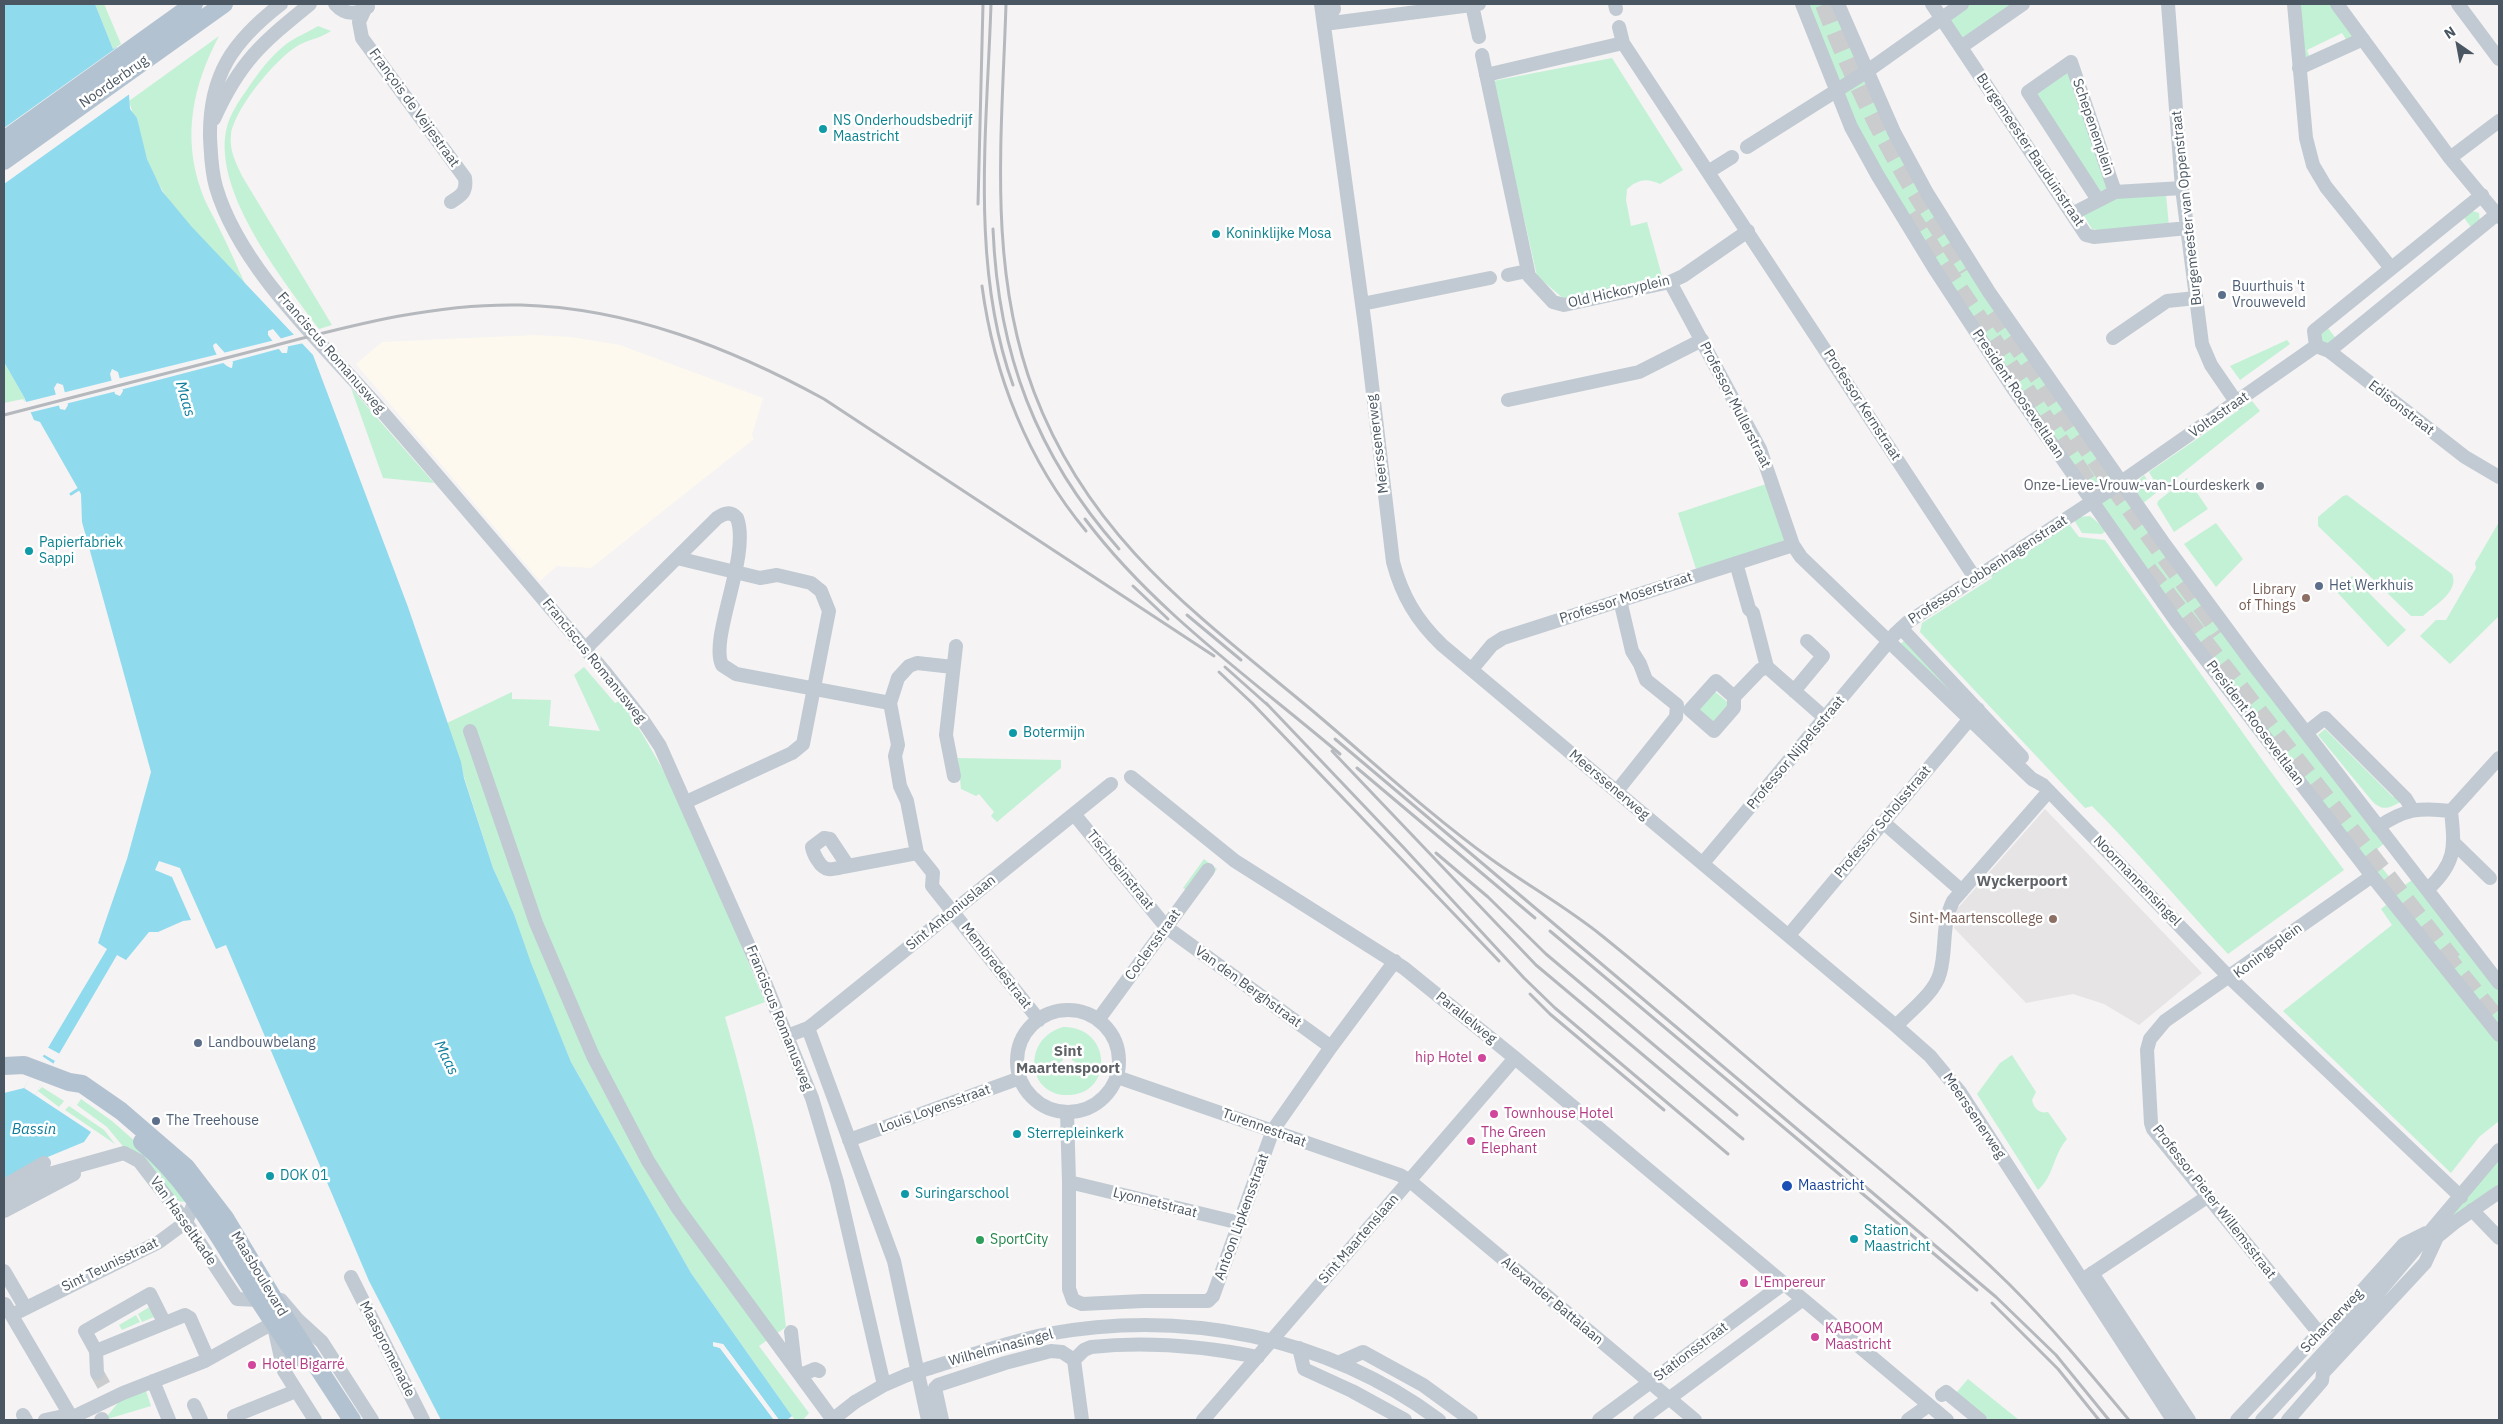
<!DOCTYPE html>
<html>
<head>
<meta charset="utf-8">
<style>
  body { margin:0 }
  #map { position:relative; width:2503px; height:1424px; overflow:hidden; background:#f5f3f3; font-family:"IBM Plex Sans",sans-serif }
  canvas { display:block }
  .frame { position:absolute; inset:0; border:5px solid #4a5661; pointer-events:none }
  .north { position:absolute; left:2433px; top:20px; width:50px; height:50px; -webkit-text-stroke:4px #fff; paint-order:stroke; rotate:327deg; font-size:14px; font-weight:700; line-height:20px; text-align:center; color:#4a5661 }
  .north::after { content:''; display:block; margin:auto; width:18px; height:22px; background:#4a5661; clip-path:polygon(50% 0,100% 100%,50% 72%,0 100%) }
</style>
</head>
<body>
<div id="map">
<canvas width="2503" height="1424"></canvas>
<div class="frame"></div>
<div class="north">N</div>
</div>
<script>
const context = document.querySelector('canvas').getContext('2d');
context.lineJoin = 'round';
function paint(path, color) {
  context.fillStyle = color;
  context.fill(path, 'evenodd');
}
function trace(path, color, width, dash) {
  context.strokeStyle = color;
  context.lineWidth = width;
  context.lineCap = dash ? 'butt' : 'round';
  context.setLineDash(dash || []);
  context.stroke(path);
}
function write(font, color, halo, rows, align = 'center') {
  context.font = font + ' "IBM Plex Sans",sans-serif';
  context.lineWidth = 5;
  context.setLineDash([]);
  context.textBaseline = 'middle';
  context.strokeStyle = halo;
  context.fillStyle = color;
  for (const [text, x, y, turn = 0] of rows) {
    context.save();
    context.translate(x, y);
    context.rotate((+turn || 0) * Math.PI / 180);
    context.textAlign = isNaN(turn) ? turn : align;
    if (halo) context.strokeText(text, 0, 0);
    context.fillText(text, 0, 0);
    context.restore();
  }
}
const commercial = new Path2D(`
  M535,335l36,2 49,8 143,53 -11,37 2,4 -163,129 -34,-2 -17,15 -184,-217 26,-22z`);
const education = new Path2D(`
  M2045,809l157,164 -63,52 -35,-21 -31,-10 -47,9 -72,-75 3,-19z`);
const green = new Path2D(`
  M95,4h9l17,40 -8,5z
  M1805,4h29l106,217 446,621 -15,12 28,35 16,-11 84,110v43l-228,-292 -177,-240 -195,-293 -49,-95z
  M1966,4h55l-60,41 -16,-25z
  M2298,4h33l25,33 -9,4 -5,-8 -35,17 3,8 -7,2z
  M318,26l13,5c-10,7 -21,8 -32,14 -22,12 -65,64 -68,90 -2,15 5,28 11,41l90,149 -13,4c-36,-49 -105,-135 -93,-198 3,-16 13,-30 22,-43 11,-16 22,-31 37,-43 10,-8 22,-12 33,-19z
  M219,36c-26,49 -37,100 -18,154 4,13 12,25 18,38 10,19 18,39 27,58 -31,-34 -70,-67 -91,-109 -10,-18 -14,-39 -18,-59l-4,-4 -4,-13z
  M1612,58l71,112 -23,14c-14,-6 -21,-5 -33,5l-1,11 5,26 16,-4 15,54 -98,23 -27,-23 -44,-195z
  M2069,68l41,120 -11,4 -66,-101z
  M2166,195l3,31 -62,6 -15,-3 -10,-16 36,-17z
  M2469,210l10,3 1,11 -7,6 -11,-15z
  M2325,324l12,16 -9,7 -9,-5 -3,-10z
  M2287,340l3,4 -50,36 -10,-14z
  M4,362l20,35 1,5 -2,-3 -19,4z
  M351,388l83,95 -51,-5z
  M2252,401l8,10 -100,80 -11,-19z
  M2144,475l12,18 -14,11c-7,-11 -9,-20 2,-29z
  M2187,478l21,31 -34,23 -17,-28 1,-3z
  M1769,483l18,57 -91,29 -18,-56z
  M2347,495l105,79c8,17 -18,32 -29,42h-12l-93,-90v-9l25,-21z
  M2090,516l17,14 -5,4 -20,-1 -8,-13 5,-3z
  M2499,522v94l-49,48 -30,-28 16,-16h10l30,-52 -1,-5z
  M2216,523l27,36 -27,28 -32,-43z
  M2069,524l10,13 26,3 163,228 76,102 -116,84c-46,-49 -89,-101 -136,-148l-7,2 -165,-176 2,-9 70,-45 -1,-3z
  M2352,576l54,54 -18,17 -52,-56z
  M1905,640l64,67 -4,3 -67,-64z
  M584,667l31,36 5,-2c64,88 102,201 145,301l-40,15c30,102 50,204 61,310l-27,19 50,67 -6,7h-8l-3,-4 -101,-143 -120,-211 -41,-99 -16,-49 -21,-46 -46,-145 65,-31v7l39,1 -2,26 51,5 -26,-56z
  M1713,690l18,15 -18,20 -17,-15z
  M2325,729l68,68 3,-3 6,7c-12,7 -19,11 -30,0l-54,-66z
  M958,758l103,2v8l-64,54 -6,-6 3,-4 -15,-18 -3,2 -15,-7z
  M1204,859l13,10 -21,28 -13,-9z
  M2390,902l109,139v80l-20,16 -28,36 -168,-162 109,-86 -11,-16z
  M1063,1027c49,-1 51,67 6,68 -42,2 -48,-56 -6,-68zM1060,1052l7,5 6,-5 -1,8 6,4h-9l-2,8 -3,-7h-7l6,-5z
  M2012,1055l24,37 -4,8c2,9 8,14 16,12l19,27c-14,16 -13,37 -29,51l-61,-96 23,-31z
  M42,1087l22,14 -5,6 -21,-16z
  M81,1099l31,22 41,36 32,42v3l-8,-1 -51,-51 -19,-23 -30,-22z
  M69,1106l35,24 11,14 -50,-34z
  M2499,1156v31l-62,43z
  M154,1304l5,11 -17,7 -4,-8z
  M136,1315l4,7 -18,8 -3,-5z
  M1968,1379l51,41h-30l-33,-27z
  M145,1388l6,18 -47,14 17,-21z`);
const water = new Path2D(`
  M4,4h91l18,45 4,-2 11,34 2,28 7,9 10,41 15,32 29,35 122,129 95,252 53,155 3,16 29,90 21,46 17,49 40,99 120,211 101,143 -5,4h-8l-56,-76 -10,2 7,2 54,72h-333l-72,-139 -143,-336 -10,4 -36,-81 -21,-7 -4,9 17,7 19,43 -8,1 -25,11h-9l-23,28 -9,-5 -82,140 56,37 -7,10 -46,19 -34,20v-88l20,-5 83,-139 -9,-6 29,-84 24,-87 -69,-250 -1,-28 -41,-72 -6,-2 -10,-23 -20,-35zM273,329l15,18 -1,6h-5l-14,-18v-4zM216,343l17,19 -1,6c-8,-1 -18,-15 -19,-23zM112,369l6,3 5,19 -3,5 -5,-2 -5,-20zM57,383l6,2 5,20 -3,5 -5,-1 -6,-21z`);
const pier = new Path2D(`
  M119,46l11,34 1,13 -127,91v-56z
  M296,334l8,9 -19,4 -6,-8z
  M275,340l7,8 -52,14 -7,-9z
  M219,354l8,8 -107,28 -3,-11z
  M114,380l3,11 -52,13 -3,-11z
  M58,394l3,11 -33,8 -6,-10z
  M47,1047l13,7 -5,7 -12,-7z
  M42,1056l12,8 -19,31 -11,-7z
  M713,1342l10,2 56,76h-5l-54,-72 -7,-2z`);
const stream = new Path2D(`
  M71,494l11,-7`);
const minorTunnel = new Path2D(`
  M97,1373l9,16`);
const highwayTunnel = new Path2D(`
  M1825,4c23,60 51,120 84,176 18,31 39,60 58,90
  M1909,215l186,280
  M1994,311l118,172 109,149
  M2147,570l305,391
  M2442,953l57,70`);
const minor = new Path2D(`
  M281,4c-48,37 -72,71 -71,133 1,17 1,33 6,50 24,82 108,158 163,221 76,87 151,176 226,264l37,47 18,27 104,234 48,118 25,84 47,203
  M335,4c10,11 21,11 33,3
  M1321,4l44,322 28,236c9,34 24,59 49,83l454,381 34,30 30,36 213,328
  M1615,4l1,5
  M1802,4l49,123 27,49 58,95 76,116 164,234 196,255 127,159
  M1838,4l56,128 33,61 62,99 176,253 88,119 246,319
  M1932,4l154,231 8,2 94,-9
  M2168,4l14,184 20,156 9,21 26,38
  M2294,4l12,134 7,27 13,22 65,81
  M2337,4l113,154 49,59
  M2458,4l41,55
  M1472,5l7,32
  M365,9l-6,13 3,16 103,140c2,14 -3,17 -14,24
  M1324,24l155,-20
  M1324,24l10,-15 -1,-5
  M1619,27l4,16 352,535
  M1961,47l62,-43
  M1482,55l47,221 24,26 11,3 106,-23 13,-6 65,-45
  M2299,68l64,-29
  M1486,75l137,-32
  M214,119c26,-58 48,-76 96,-115
  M1747,147l119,-75 96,-68
  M2450,158l49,-37
  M1708,172l24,-15
  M2482,195l-168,136 2,15 13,5 136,106 34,20
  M2098,200l-70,-108 43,-30 44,130
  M2072,214l43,-22 67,-4
  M1508,275l19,-4
  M1670,282l90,167 33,96 8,12 231,222 11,6 186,192 232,220
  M1362,304l128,-26
  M2113,338l54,-37 29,-3
  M2329,351l168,-137
  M1508,400l131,-28 63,-32
  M677,558l83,20 17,-3 34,8 10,8 8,20 -26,133 -11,9 -106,49
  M1736,563l13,46 4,4 14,54
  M1901,628l121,129
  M585,649l132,-131c7,-5 14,-7 20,0 14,37 -28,120 -15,147l14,9 154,29
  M953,667l-36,-4 -8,3 -11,12 -8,25 8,42 -3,11 5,30 7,15 10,52 16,20 -1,13 107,134
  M1767,667l58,51
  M1472,669l20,-24 11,-7 290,-93
  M1794,691l29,-35 -16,-15
  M1734,697l-18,-16 -26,29 24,21 20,-23v-11l26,-27 7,-3
  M470,731l66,192 57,133 55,105 29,46 156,213
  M2306,733l19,-15 81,81 6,10
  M954,776l-8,-41 10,-89
  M1131,777l104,84 169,107 111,90 432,362
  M1617,791l59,-74 1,-12 -31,-25 -6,-16 -8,-13 -12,-51
  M1074,814l92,113 165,120
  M1883,822l79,69
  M2378,827c27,-18 41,-20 73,-16
  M2454,843l36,35
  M1703,863l192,-229 13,-12 199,-130 209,-146
  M848,866c-6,1 -15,4 -20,3 -8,-1 -15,-16 -16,-22l12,-9 6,1 18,27 69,-13
  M2428,889c28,-26 27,-41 23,-78l48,-53
  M1789,935l189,-226
  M1017 1061a51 51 0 1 1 102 0a51 51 0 1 1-102 0Z
  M1098,1020l110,-150
  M1896,1026c14,-15 39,-33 44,-53 7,-25 1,-47 13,-72l96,-110
  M808,1028l86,233 34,159
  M787,1036l21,-8 8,-6 295,-238
  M1117,1077l283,98 10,6 285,239
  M1067,1112l2,70v107l4,11 9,4 61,-3h65l5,-5 60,-166 58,-83 64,-86
  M849,1140l171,-62
  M1069,1182l171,41
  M4,1186l40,-23
  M4,1197l45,-23 75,-21 15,8 47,61 51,77 21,1
  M2472,1210l27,28
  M4,1211l70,-37
  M2432,1241l22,-18 45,-31
  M4,1271l21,36
  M2092,1273l97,147
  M351,1277l72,143
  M2085,1278l122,-81
  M281,1300l17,20 24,22 50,78
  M5,1304l68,116
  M12,1315l147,-73 27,-20 9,-21
  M164,1322l-14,-28 -65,37 11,20 89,-36 5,3 18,41
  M274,1327l10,44 31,49
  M791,1332l4,34
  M2319,1333l-166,-204 -2,-6 -4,-73 3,-11 15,-18 207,-145
  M1299,1348l5,21 48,22 53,29
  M96,1351l1,22
  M1074,1360l10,-10 7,-3c57,-6 112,-1 167,10
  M1074,1360l8,60
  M1338,1363l25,-11 60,33 48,35
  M930,1368c38,-12 77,-26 117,-34 137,-25 279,2 392,86
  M801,1375l14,-6 4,2
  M153,1381l16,39
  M1942,1395l4,-3 34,28
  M855,1402l29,-17 23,-10
  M194,1405l7,15
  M23,1415l3,5
  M45,1420l14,-3 12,1 52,-25 82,-32 77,-43
  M101,1420l1,-1
  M236,1420l-2,-4 62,-25
  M942,1420l-7,-32 3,-3 67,-22 46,-12 11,1 12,8
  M1203,1420l312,-362
  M1599,1420l184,-136
  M1640,1420l162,-120
  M1908,1420l21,-15
  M2237,1420l82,-87 17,-13 68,-76 22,-11
  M2262,1420l117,-128 120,-142
  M2288,1420l34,-39 1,-8 102,-110 13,-28`);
const major = new Path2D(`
  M4,140l190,-136
  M4,161l220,-157
  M4,1066l20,-1 45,17 13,2 39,27 65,56 39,51 59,98 68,104
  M142,1142c42,34 71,85 99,130 18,29 37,58 57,86`);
const rail = new Path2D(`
  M991,4c-4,125 -21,262 22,381
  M1006,4c-4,131 -19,263 28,388 56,148 164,223 280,320 58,49 115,102 177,147 36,26 75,48 110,76 67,54 132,111 198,167 71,59 144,117 210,182 43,43 81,89 120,136
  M978,204l5,-200
  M993,229c5,125 43,226 126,320
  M982,286c12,90 46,175 104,245
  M4,415c85,-22 171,-44 257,-66 85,-22 170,-46 260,-44 108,3 210,43 303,94l390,257
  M1085,519c69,92 168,161 255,235
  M1133,586l35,33
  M1187,615l54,45
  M1225,667l46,41
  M1219,672l33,31 247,258
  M1266,703l138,145 120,130 31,30 173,146
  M1335,739l661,558 60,58 53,65
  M1332,751l204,214 207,174
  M1357,768l178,150
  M1436,853l52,44 58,57 191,161
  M1550,931l427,359
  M1530,994l20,20 114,96
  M1992,1303l66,66 41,51`);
const minorBridge = new Path2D(`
  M907,1375l23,-7
  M832,1420l23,-18`);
const markers = [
  [823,129,5,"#0f9aa8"],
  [1216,234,5,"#0f9aa8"],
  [2222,295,5,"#5c6f8a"],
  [2260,486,5,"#6b7280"],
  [29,551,5,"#0f9aa8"],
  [2319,586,5,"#5c6f8a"],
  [2306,598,5,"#8d6e63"],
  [1013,733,5,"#0f9aa8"],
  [2053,919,5,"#8d6e63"],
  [198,1043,5,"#5c6f8a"],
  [1482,1058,5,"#d1479c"],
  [1494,1114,5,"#d1479c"],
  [156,1121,5,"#5c6f8a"],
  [1017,1134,5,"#0f9aa8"],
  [1471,1141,5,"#d1479c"],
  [270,1176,5,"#0f9aa8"],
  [1787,1186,6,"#1a4fb4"],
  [905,1194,5,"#0f9aa8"],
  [1854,1239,5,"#0f9aa8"],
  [980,1240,5,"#2e9e5b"],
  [1744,1283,5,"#d1479c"],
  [1815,1337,5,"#d1479c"],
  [252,1365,5,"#d1479c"]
];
const streetNames = [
  ["Noorderbrug",114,82,-35],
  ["François de Veijestraat",414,108,54],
  ["Schepenenplein",2093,127,71],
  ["Burgemeester Bauduinstraat",2030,150,56],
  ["Burgemeester van Oppenstraat",2187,208,-96],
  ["Old Hickoryplein",1619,292,-13],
  ["Franciscus Romanusweg",331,353,49],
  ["President Rooseveltlaan",2018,394,56],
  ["Professor Mullerstraat",1735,405,63],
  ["Professor Kernstraat",1862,405,57],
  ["Edisonstraat",2401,408,38],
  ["Voltastraat",2219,415,-35],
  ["Meerssenerweg",1378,444,-97],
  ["Professor Cobbenhagenstraat",1988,570,-33],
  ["Professor Moserstraat",1626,598,-18],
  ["Franciscus Romanusweg",594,661,51],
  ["President Rooseveltlaan",2255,723,53],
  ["Professor Nijpelsstraat",1796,753,-50],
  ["Meerssenerweg",1609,785,40],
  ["Professor Scholsstraat",1883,822,-50],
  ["Tischbeinstraat",1120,870,51],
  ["Noormannensingel",2137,881,46],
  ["Sint Antoniuslaan",951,913,-39],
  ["Coclersstraat",1153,945,-54],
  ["Koningsplein",2268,951,-37],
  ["Membredestraat",996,966,52],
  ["Van den Berghstraat",1248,987,36],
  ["Franciscus Romanusweg",779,1018,68],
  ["Parallelweg",1466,1018,39],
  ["Louis Loyensstraat",935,1109,-20],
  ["Meerssenerweg",1974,1116,56],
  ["Turennestraat",1264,1128,20],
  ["Professor Pieter Willemsstraat",2214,1202,52],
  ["Lyonnetstraat",1155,1203,14],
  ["Antoon Lipkensstraat",1242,1217,-70],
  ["Van Hasseltkade",183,1221,55],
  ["Sint Maartenslaan",1359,1239,-49],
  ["Sint Teunisstraat",110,1265,-26],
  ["Maasboulevard",259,1274,59],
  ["Alexander Battalaan",1552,1301,40],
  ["Scharnerweg",2332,1321,-46],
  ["Wilhelminasingel",1001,1348,-15],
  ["Maaspromenade",387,1349,63],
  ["Stationsstraat",1691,1352,-37]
];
const cultureNames = [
  ["NS Onderhoudsbedrijf",833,121],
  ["Maastricht",833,137],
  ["Koninklijke Mosa",1226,234],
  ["Papierfabriek",39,543],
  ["Sappi",39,559],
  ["Botermijn",1023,733],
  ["Sterrepleinkerk",1027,1134],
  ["DOK 01",280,1176],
  ["Suringarschool",915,1194],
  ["Station",1864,1231],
  ["Maastricht",1864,1247]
];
const serviceNames = [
  ["Buurthuis 't",2232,287],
  ["Vrouweveld",2232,303],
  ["Het Werkhuis",2329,586],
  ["Landbouwbelang",208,1043],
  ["The Treehouse",166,1121]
];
const worshipNames = [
  ["Onze-Lieve-Vrouw-van-Lourdeskerk",2250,486]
];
const educationNames = [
  ["Library",2296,590],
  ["of Things",2296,606],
  ["Sint-Maartenscollege",2043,919]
];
const hotelNames = [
  ["hip Hotel",1472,1058,"right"],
  ["Townhouse Hotel",1504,1114],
  ["The Green",1481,1133],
  ["Elephant",1481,1149],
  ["L'Empereur",1754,1283],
  ["KABOOM",1825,1329],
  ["Maastricht",1825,1345],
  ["Hotel Bigarré",262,1365]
];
const transitNames = [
  ["Maastricht",1798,1186]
];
const leisureNames = [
  ["SportCity",990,1240]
];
const waterNames = [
  ["Maas",185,399,74],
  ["Maas",446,1058,64],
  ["Bassin",34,1130]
];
const neighbourhoodNames = [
  ["Wyckerpoort",2022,882],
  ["Sint",1068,1052],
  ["Maartenspoort",1068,1069]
];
paint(commercial, '#fdf9ef');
paint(education, '#e6e4e5');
paint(green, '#c3f1d5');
paint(water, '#90daee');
paint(pier, '#f5f3f3');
trace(stream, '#90daee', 3);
trace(minorTunnel, '#caccce', 14, [14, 7]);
trace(highwayTunnel, '#caccce', 20, [20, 10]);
trace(minor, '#c1cad2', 14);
trace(major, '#b3c2d1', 18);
trace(rail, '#b5b8bd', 3);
trace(minorBridge, '#c1cad2', 14);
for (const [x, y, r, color] of markers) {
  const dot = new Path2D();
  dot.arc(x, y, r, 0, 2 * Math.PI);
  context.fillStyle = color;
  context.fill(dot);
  trace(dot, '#fff', 2);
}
write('14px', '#4a5661', '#fff', streetNames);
write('14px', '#0d838f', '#fff', cultureNames, 'left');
write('14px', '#4e5e75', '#fff', serviceNames, 'left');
write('14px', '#5b616d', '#fff', worshipNames, 'right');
write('14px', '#785e54', '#fff', educationNames, 'right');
write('14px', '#b23c85', '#fff', hotelNames, 'left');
write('14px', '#164399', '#fff', transitNames, 'left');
write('14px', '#27864d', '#fff', leisureNames, 'left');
write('italic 15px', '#0c7c9b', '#fff', waterNames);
write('bold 15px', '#5f6368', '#fff', neighbourhoodNames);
</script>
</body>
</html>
